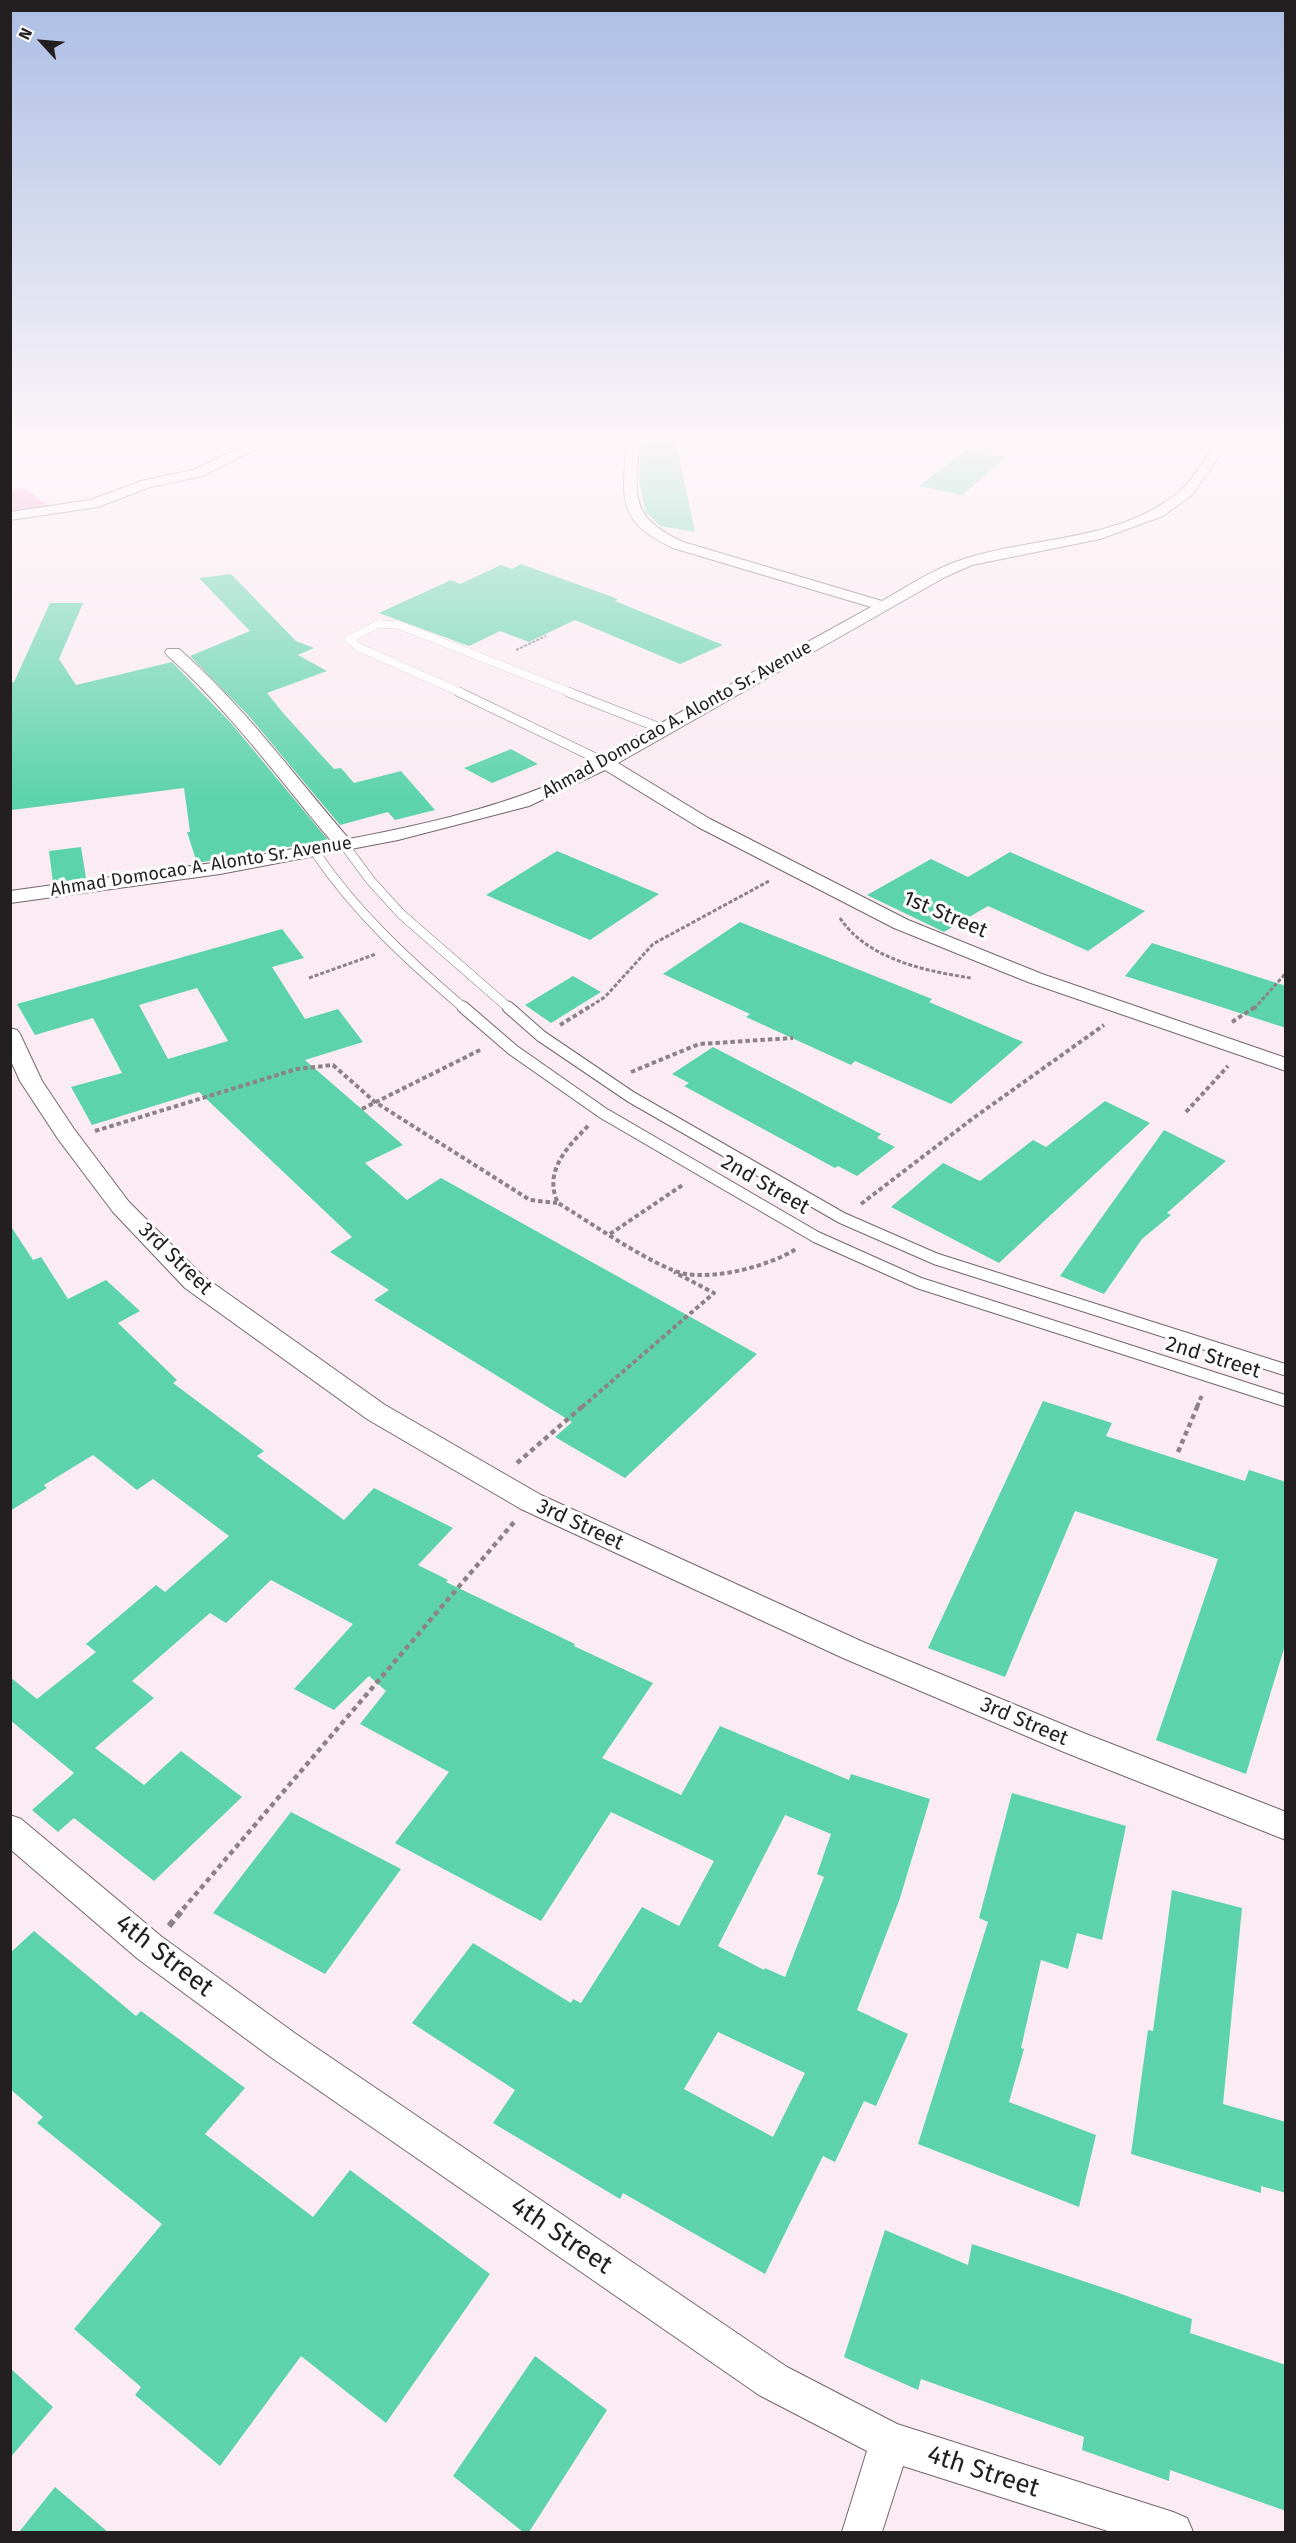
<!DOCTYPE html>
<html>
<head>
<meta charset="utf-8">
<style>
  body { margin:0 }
  #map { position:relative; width:1296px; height:2543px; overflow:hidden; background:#faecf2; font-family:"Fira Sans",sans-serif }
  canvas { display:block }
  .frame { position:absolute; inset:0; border:12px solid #231e20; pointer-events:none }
  .north { position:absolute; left:12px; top:12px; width:60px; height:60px; -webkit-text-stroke:4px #fefefe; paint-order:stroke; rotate:296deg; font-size:16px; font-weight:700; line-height:24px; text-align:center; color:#231e20 }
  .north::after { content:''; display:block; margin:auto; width:21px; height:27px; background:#231e20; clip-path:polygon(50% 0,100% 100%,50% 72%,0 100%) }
</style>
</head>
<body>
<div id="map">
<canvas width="1296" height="2543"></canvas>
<div class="frame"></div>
<div class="north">N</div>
</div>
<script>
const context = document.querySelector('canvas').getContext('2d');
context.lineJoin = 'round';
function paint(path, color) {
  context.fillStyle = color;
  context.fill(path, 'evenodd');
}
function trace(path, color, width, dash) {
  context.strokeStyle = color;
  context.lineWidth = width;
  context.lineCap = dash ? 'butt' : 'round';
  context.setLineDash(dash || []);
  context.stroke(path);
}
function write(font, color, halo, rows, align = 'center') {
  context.font = font + ' "Fira Sans",sans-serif';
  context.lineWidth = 6;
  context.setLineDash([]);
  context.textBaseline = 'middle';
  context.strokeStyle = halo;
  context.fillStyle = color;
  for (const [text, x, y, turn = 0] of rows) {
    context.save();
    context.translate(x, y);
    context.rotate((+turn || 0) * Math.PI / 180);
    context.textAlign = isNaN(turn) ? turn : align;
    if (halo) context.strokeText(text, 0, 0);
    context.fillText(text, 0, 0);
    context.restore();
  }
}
const green = new Path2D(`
  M23,488l26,18 -32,8 -6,-5 -1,-18z`);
const building = new Path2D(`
  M641,442h35l19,90 -35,-6 -14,-14 -7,-31z
  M966,449l41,8 -45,38 -43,-9z
  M521,564l97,35 -3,2 108,44 -43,19 -105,-44 -46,22 -29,-11 -31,15 -90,-33 72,-33 9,4 41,-19 11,4z
  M231,574l65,67 18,7 -16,7 29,16 -60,22 17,21 50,55 7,-1 13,15 47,-12 34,39 -40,10 -7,-8 -48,13 -92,-110 -58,-59 60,-25 -51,-53z
  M50,603h33l-24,56 17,26 96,-23 59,61 97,117 -131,23 -10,-31h3l-6,-44 -172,22 -2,-128h4z
  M511,749l27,15 -46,19 -28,-15z
  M81,847l5,31 -33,5 -4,-32z
  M557,851l102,43 -69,46 -104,-45z
  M1010,852l135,59 -57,40 -100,-45 -44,26 -77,-37 64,-36 37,18z
  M740,922l192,77 -3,3 94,40 -72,62 -96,-43 -4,4 -105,-48 4,-3 -87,-40z
  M282,929l22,29 -32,9 33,52 33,-10 25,33 -58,18 98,85 -38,18 42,37 34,-22 316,176 -132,124 -70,-41 17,-15 -198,-122 15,-10 -59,-38 22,-15 -153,-145 -107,33 -21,-38 51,-14 -29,-55 -58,17 -18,-31zM197,988l31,53 -60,18 -29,-54z
  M1152,943l134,43v42l-161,-52z
  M573,976l28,16 -50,31 -26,-18z
  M713,1047l168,87 -4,4 18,9 -38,29 -19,-10 -3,2 -151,-82 5,-3 -17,-9z
  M1105,1101l45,22 -151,140 -108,-56 52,-44 37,18 53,-41 13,7z
  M1164,1130l62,31 -59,52 4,2 -29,24 -38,55 -44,-18z
  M10,1225l23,35 8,-3 27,42 38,-19 34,31 -22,12 59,57 -4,3 91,68 -7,5 87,64 30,-32 79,40 -35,37 30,15 -2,2 129,62 -1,2 79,37 -51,75 79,37 39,-69 129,54 2,-6 79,25 -31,102 -42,109 51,24 -32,72 -12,-5 -29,61 -12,-6 -58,118 -142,-81 -3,6 -127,-76 22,-33 -103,-67 61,-80 98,60 2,-4 8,4 61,-96 37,19 35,-65 -103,-49 -70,109 -146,-78 54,-71 -89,-48 26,-33 -17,-15 -35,34 -40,-21 59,-65 -82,-44 -45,43 -16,-10 -78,68 22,17 -59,50 49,37 37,-34 61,46 -88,84 -80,-63 -16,14 -26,-22 42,-37 -64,-53v-43l27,22 59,-47 -10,-8 70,-59 9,7 64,-56 -76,-57 -16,11 -44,-35 -49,30 3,3 -37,23zM785,1815l46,19 -14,40 7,3 -39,100 -20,-9 -1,2 -46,-24zM718,2032l87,41 -32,64 -89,-48z
  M1043,1401l69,22 -6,13 139,45 4,-11 37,12v160l-40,132 -90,-34 62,-181 -143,-48 -70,166 -77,-29z
  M1012,1793l114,33 -24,114 -25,-7 -9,36 -27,-9 -20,88 3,1 -15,53 87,33 -17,72 -161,-63 70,-222 -9,-4z
  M291,1812l110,57 -76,105 -112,-61z
  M1172,1890l70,18 -19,196 63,18v71l-25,-7v7l-130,-39 17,-124 5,1z
  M34,1931l102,85 5,-5 104,77 -40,46 108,83 37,-47 140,104 -104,149 -85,-67 -81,110 -85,-71 6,-8 -67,-58 88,-105 -125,-101 6,-6 -33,-28v-136z
  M885,2230l83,35 4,-21 138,46 82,29 -2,14 96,32v146l-116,-41 -1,11 -87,-31 2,-13 -163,-58 -3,11 -74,-33z
  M535,2356l72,54 -78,122h-6l-70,-56z
  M10,2368l43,39 -43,51z
  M55,2487l53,45h-89z`);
const pathFar4 = new Path2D(`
  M516,650l30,-14`);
const pathFar3 = new Path2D(`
  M840,918c27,41 85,53 131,60
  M309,978l67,-24
  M586,1009l19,-12 48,-53 116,-63
  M1254,1009l32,-36`);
const pathFar2 = new Path2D(`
  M1232,1022l23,-15
  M560,1025l29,-18
  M631,1072l68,-28 94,-6
  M362,1109l120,-60
  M1186,1112l42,-46
  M588,1126c-21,21 -45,46 -30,77 29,17 98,66 128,71 32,5 83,-8 110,-25
  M95,1131l202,-62 36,-4 42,37 155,98 27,3
  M861,1204l111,-85 132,-94
  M610,1234l74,-50
  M582,1407l132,-114 -40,-21
  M1197,1407l5,-12`);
const pathFar1 = new Path2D(`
  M1178,1452l20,-47
  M517,1463l67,-58
  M183,1909l332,-388`);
const path = new Path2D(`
  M169,1926l15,-18`);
const laneFar2 = new Path2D(`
  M462,693l-104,-46 -9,-8 29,-15 21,1 173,68`);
const laneFar1 = new Path2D(`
  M459,692l147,71
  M568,692l97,38
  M345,846l26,35 30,33 109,95
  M315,852c41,61 94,109 150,157`);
const lane = new Path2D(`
  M463,1007l50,43 90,63 213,124 103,46 367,118
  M508,1007l33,29 90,61 211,121 94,41 350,111`);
const street = new Path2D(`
  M253,442h22l-23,9 -50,25 -52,11 -52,20 -88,13v-8l80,-12 51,-19 52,-11z
  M627,442h12c-3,55 -11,74 44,100l199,59c26,-15 53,-33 82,-42 71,-23 157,-17 217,-69 14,-12 24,-32 35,-48h13l-37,53 -29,21 -63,23 -128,26 -27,12 -327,186 92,56 198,101 134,54 244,84v13l-258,-89 -134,-54 -196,-101 -93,-57 -76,36 -131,34 -178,34 -210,29v-12l210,-29 112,-20c-54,-64 -102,-131 -165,-187l-2,-3 2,-3h12c64,56 114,125 170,190 67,-13 136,-28 200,-54l322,-178 -198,-59c-57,-27 -51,-49 -46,-106z
  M10,1028l7,2 3,4 22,47 32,48 55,73 74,74 182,129 156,90 322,147 223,92 200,78v28l-222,-88 -221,-94 -322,-149 -154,-90 -182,-131 -72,-76 -55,-73 -38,-58 -10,-22z
  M10,1815l11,4 141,118 134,97 491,333 110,57 276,88 14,6 6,14h-82l-208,-66 -21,66h-40l25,-81 -108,-56 -487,-337 -134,-99 -128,-110z`);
const farStreetnames = [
  ["Ahmad Domocao A. Alonto Sr. Avenue",677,720,-29],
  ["Ahmad Domocao A. Alonto Sr. Avenue",201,867,-9]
];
const streetNames = [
  ["1st Street",945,915,23],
  ["2nd Street",765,1185,30],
  ["3rd Street",175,1259,44],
  ["2nd Street",1213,1358,17],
  ["3rd Street",580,1525,25],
  ["3rd Street",1024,1722,23]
];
const nearStreetnames = [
  ["4th Street",164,1956,38],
  ["4th Street",561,2236,34],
  ["4th Street",983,2472,18]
];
paint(green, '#f69dc8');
paint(building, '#5cd3ab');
trace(laneFar2, '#73676c', 8);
trace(laneFar1, '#73676c', 10);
trace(lane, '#73676c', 13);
trace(street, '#73676c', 2);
trace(pathFar4, '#8d8387', 2, [3, 1.5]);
trace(pathFar3, '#8d8387', 3, [4, 2]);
trace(pathFar2, '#8d8387', 4, [4.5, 3]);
trace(pathFar1, '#8d8387', 4.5, [5, 4]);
trace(path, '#8d8387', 6, [7, 4.5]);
trace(laneFar2, '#fff', 8);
trace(laneFar1, '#fff', 9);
trace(lane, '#fff', 11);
paint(street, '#fff');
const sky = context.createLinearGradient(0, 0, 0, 799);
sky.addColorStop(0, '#acbee4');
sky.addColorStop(0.55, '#fdf6f9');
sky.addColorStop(1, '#fdf6f900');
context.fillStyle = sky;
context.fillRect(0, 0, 1296, 799);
write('18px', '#231e20', '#fefefe', farStreetnames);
write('21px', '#231e20', '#fefefe', streetNames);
write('26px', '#231e20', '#fefefe', nearStreetnames);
</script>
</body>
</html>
